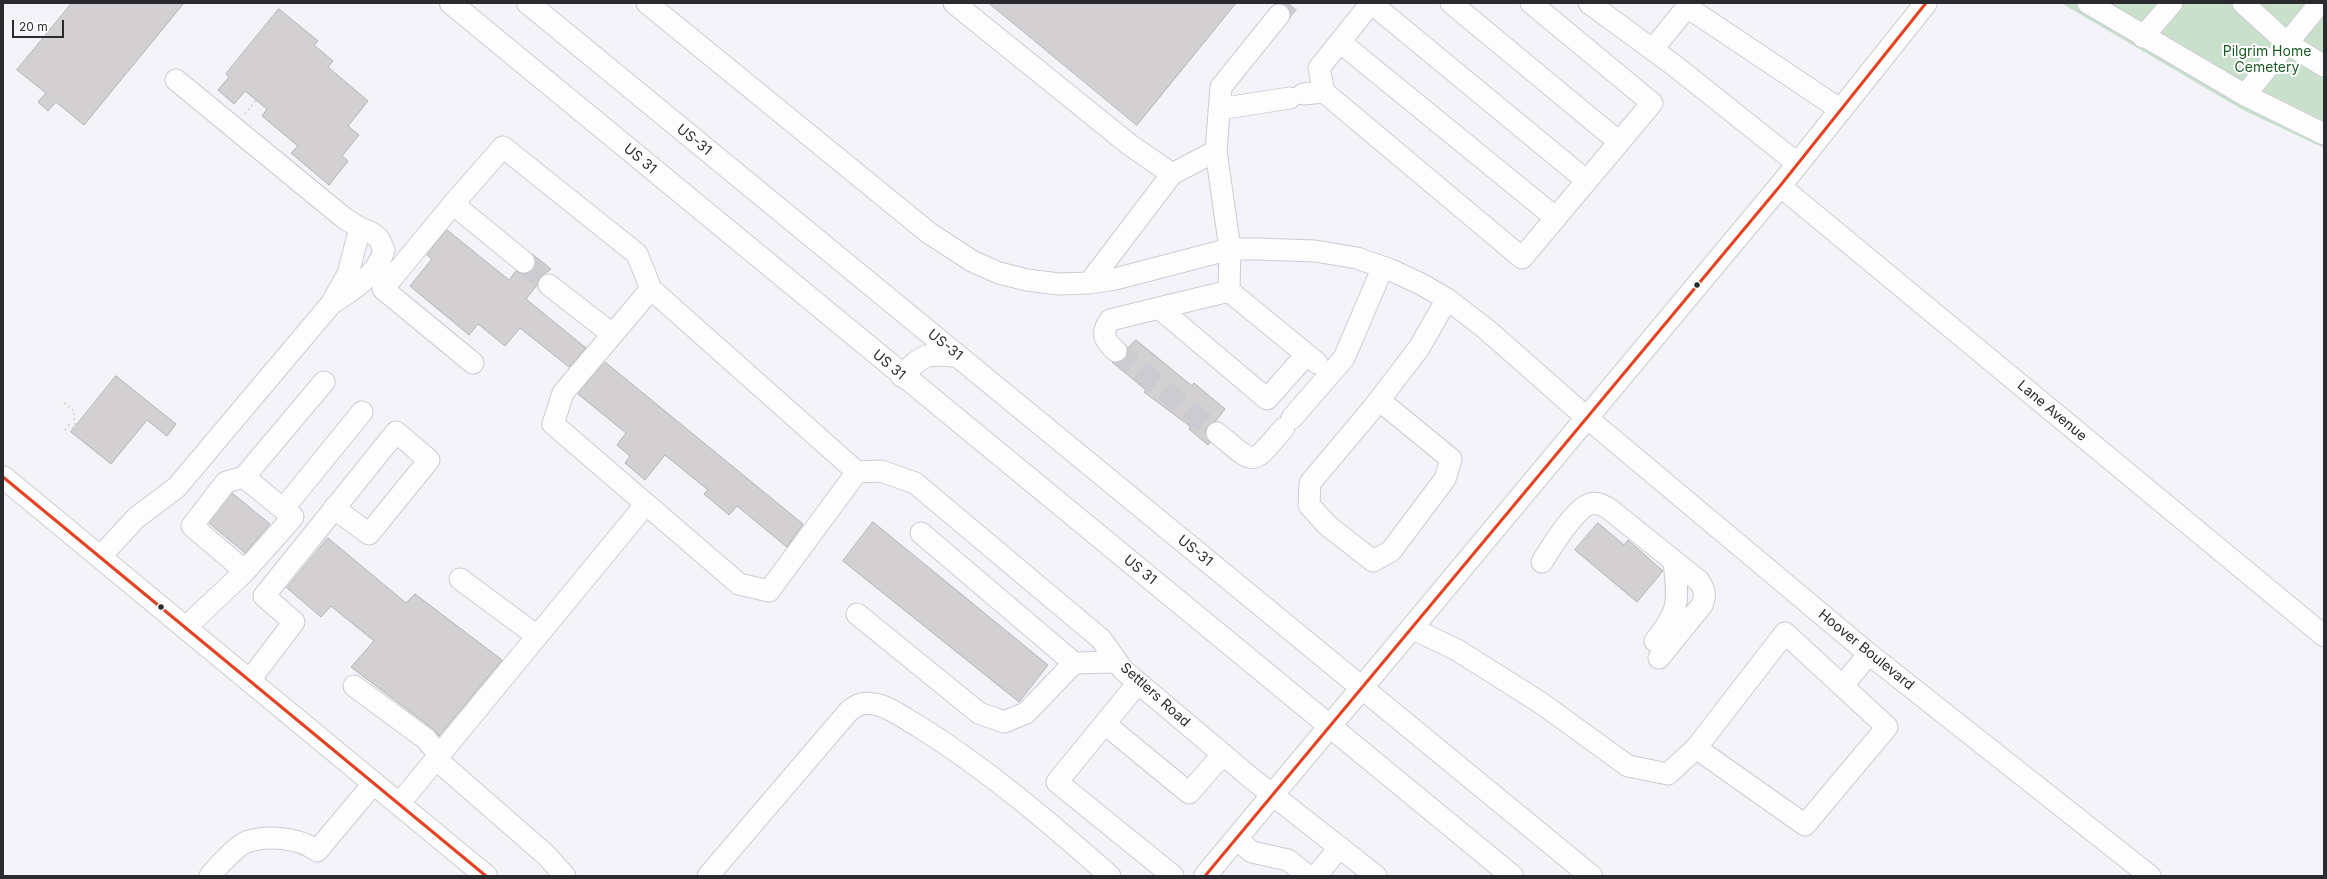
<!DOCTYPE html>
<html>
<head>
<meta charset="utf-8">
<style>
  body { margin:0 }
  #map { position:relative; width:2327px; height:879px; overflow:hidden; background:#f3f3f9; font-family:Inter,sans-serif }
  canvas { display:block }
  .frame { position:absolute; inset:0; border:4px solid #2b2b2f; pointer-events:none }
  .scale { position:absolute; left:12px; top:20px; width:52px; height:18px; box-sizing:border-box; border:2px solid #2b2b2f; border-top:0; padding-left:5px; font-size:12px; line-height:14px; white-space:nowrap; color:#2b2b2f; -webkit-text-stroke:3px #fff; paint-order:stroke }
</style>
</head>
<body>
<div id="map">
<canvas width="2327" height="879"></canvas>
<div class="frame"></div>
<div class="scale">20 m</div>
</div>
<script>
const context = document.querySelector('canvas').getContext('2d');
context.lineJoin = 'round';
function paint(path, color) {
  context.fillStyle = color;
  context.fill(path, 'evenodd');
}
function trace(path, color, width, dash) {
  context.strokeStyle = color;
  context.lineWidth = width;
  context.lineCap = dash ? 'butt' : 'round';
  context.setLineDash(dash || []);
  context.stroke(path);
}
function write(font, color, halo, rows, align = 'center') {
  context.font = font + ' Inter,sans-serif';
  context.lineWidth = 4;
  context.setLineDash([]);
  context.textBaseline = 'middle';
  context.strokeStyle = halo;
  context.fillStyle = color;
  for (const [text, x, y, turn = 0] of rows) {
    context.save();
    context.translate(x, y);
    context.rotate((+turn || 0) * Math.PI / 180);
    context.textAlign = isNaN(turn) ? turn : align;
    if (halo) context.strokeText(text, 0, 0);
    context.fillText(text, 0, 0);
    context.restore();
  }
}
const green = new Path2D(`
  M2061,3h263v145l-81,-38z`);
const building = new Path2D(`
  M72,3h112l-100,122 -28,-23 -8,9 -10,-9 8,-9 -29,-23z
  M989,3h247l-99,122z
  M279,9l39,32 -4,4 19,16 -5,6 40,34 -20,25 11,9 -17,21 6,5 -19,24 -38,-32 7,-7 -36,-30 5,-7 -22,-18 -11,13 -16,-14 11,-13 -3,-3z
  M447,230l62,50 7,-9 6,3 11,-4 3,-6 -4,-10 19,15 -11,8 -3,8 -11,14 60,49 -17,19 -49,-39 -15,18 -27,-22 -9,11 -59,-49 22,-27 -5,-4z
  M1136,340l56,46 2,-3 31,26 -10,13 -7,4 -3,5 5,11 -2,3 -19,-16 2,-2 -47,-35 2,-2 -34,-28 7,1 5,-3 4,-12z
  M605,362l198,162 -16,23 -50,-41 -8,9 -25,-21 4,-4 -43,-35 -20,25 -20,-17 5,-7 -13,-11 9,-12 -48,-39z
  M116,376l60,48 -9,12 -20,-16 -36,44 -40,-32z
  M232,493l38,31 -25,29 -36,-30z
  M873,522l175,143 -29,37 -176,-141z
  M1598,523l26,22 4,-5 35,31 -26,31 -62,-52z
  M328,538l78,65 9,-9 87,66 -63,76 -6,-7 -82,-62 23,-26 -43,-35 -10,11 -34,-29z`);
const minorTunnel = new Path2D(`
  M1279,15l10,-12
  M524,262l25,23
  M1116,351l101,82`);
const path = new Path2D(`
  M245,114l11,-14
  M64,403l10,8 1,17
  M65,430l4,-5 5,4`);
const minor = new Path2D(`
  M647,3l282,230 43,28 27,12 28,7 32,4 30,-1 26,-4 115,-30h27l58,2 42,7 34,12 30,14 26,15 39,30 100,88 283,237 281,222
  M954,3l176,142 42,29 44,-23 14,98 -1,42
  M1371,3l-52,65 5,24 198,166 130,-155 -121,-100
  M1371,3l216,178
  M1451,3l168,139
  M1589,3l86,63 123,98
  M2088,3l157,92 79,39
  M2243,3l44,40 37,23
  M2143,37l29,-34
  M1340,42l216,176
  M1653,49l34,-42 154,103
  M176,80l168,138 16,10 12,5 7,6 5,11c-6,24 -31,40 -50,52
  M1303,94l21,-2
  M2245,95l75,-92
  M1219,109l71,-11
  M1216,151l5,-64 58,-72
  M1780,186l544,450
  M453,204l71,58
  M1089,283l83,-109
  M549,285l63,49
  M1229,291l88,72
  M1159,308l108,91 39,-44
  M1116,351c-11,-10 -16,-17 -6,-31l119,-29
  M473,363l-90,-74 70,-85 50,-57 134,107 14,35
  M1379,400l72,59 -6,20 -54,72 -18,10 -46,-36 -18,-20 1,-22 63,-75 46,-60 28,-49
  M1292,418l52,-60 39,-91
  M1217,433c40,33 33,34 67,-5
  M857,472l-206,-183 -88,104 -10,31 186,160 30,7 88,-119 24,-1 34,12 186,156 22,31 128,108 125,98
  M244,477l80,-95
  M283,509l79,-97
  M921,533l153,130
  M100,557l36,-39 41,-31 154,-183 17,-30 12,-46
  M1542,562c9,-14 32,-53 48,-58 7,-2 12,1 18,4l91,73c6,9 7,14 3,24l-43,53
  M460,579l77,57
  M857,614l122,99 25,9 22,-9 48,-50 43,-1
  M185,628l54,-51 6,-6 48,-54 -49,-40 -18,5 -34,44 53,45
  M1411,628l46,22 84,53 87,63 40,8 28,-26 89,-115 102,94 -82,98 -109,-77
  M1655,641c26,-32 23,-41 19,-80
  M249,681l45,-59 -30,-26 132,-164 33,28 -60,74 -35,-26
  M1138,683l-81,99 116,94
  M1843,685l26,-31
  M354,686l72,53 13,16
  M1105,724l84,69 34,-39
  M436,759l110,96 19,21
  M399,804l247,-300
  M1236,839l16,13 36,8 20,16
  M210,876c6,-8 28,-31 36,-34 21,-7 53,-5 71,9l57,-68
  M708,876l141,-165c9,-7 14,-9 25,-7 15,2 31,15 44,22 69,43 131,96 192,150
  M1316,876l24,-29`);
const major = new Path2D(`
  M3,477l483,399
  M1205,876l575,-690 146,-183`);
const highway = new Path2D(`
  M451,3l1061,873
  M528,3l1063,873
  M902,376c22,-23 25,-23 56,-20`);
const bus1 = new Path2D(`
  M3,477l483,399
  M1205,876l575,-690 146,-183`);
const markers = [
  [1697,285,3.5,"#2b2b2f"],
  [161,607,3.5,"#2b2b2f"]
];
const parkNames = [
  ["Pilgrim Home",2267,52],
  ["Cemetery",2267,68]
];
const streetNames = [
  ["US-31",694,140,39],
  ["US 31",640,159,40],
  ["US-31",945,345,39],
  ["US 31",889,365,40],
  ["Lane Avenue",2052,411,40],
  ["US-31",1195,551,39],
  ["US 31",1140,570,39],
  ["Hoover Boulevard",1866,650,39],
  ["Settlers Road",1155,695,42]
];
paint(green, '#c9e0cd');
paint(building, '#d3d0d1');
trace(building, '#b3b2b3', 1);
trace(minorTunnel, '#cbcbd1', 21, [21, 10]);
trace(minor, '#ccccd1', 23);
trace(major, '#ccccd1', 24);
trace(highway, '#ccccd1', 24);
trace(path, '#dadadc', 2.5, [2, 3]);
trace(minor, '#fdfdfe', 21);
trace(major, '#fdfdfe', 22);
trace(highway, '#fdfdfe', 22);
trace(bus1, '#e44221', 3);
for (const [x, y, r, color] of markers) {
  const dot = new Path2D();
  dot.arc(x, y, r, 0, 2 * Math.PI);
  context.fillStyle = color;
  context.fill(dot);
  trace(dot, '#fff', 1.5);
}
write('14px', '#1b5a25', '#fff', parkNames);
write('14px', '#2b2b2f', '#fff', streetNames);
</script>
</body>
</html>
